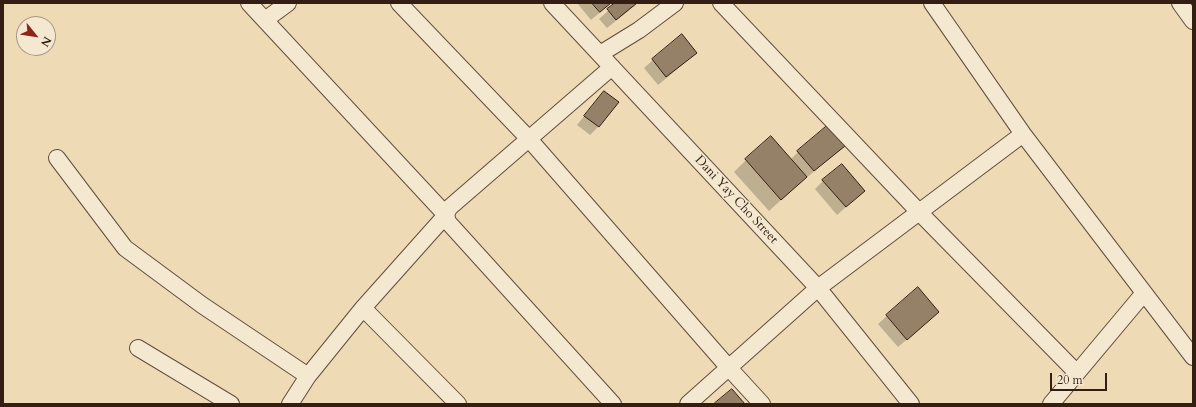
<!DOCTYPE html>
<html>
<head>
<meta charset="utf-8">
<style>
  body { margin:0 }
  #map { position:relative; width:1196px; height:407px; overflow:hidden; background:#eedbb6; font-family:Cardo,serif }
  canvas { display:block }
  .frame { position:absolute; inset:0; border:4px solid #341d13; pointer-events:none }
  .north { position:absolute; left:16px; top:16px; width:40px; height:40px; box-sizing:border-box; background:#f4e8d0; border:1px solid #a79784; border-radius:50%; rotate:120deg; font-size:11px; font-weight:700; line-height:16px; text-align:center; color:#341d13 }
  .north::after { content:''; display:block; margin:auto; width:14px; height:18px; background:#8f2418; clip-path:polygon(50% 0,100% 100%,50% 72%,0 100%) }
  .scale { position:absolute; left:1050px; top:373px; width:57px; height:18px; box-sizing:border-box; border:2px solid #341d13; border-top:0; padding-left:5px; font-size:12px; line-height:14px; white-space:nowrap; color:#341d13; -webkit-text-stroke:3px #f4e8d0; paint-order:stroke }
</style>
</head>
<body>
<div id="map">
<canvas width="1196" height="407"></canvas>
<div class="frame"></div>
<div class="north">N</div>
<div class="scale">20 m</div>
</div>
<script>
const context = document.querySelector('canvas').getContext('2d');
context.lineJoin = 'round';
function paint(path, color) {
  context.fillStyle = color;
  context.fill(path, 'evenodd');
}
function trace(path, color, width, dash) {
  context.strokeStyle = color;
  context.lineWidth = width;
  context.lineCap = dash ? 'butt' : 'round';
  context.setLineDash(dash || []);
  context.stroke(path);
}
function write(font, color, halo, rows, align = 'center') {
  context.font = font + ' Cardo,serif';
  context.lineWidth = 3;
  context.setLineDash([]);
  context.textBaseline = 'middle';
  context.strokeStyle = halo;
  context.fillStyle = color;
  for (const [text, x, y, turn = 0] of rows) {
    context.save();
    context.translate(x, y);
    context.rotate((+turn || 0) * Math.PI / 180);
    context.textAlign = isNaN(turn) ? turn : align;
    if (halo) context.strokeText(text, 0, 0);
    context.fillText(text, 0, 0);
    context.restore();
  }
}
const shadow = new Path2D(`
  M577,3h34l-20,17z
  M617,3h21l-31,25 -8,-9z
  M696,53l-9,8 -29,24 -14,-17 9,-8z
  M604,92l13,10 -19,25 -8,8 -13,-10 19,-24z
  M798,152l37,2 -30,25v-1l-36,33 -35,-39 12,-12h44z
  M823,181l41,10 -27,24 -22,-26z
  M918,288l12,32 -32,27 -20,-23z`);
const building = new Path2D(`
  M592,3h19l-11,9z
  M615,3h22l-21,17 -9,-11z
  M682,34l15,19 -31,24 -14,-18z
  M604,91l15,11 -20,25 -15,-11z
  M828,125l17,21 -31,25 -17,-20z
  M771,136l36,41 -26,23 -36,-41z
  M842,164l23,27 -19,16 -24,-27z
  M918,287l21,25 -32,28 -21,-25z
  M732,389l13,15h-29l-1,-1z`);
const street = new Path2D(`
  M249,3l197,212 -83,93 -55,68 -18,28
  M399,3l130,136 200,229 33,36
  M552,3l266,285 93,116
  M721,3l198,209 158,161
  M932,3l91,131 170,223
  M1180,3l13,18
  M265,20l23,-17
  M600,54l39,-24 36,-27
  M612,67l-163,141 -3,7 2,7 165,182
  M57,158l68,90 77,57 106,71
  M363,308l95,96
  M138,348l93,56
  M688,404l130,-116 205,-154
  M1051,404l93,-111`);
const streetNames = [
  ["Dani Yay Cho Street",736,200,47]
];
paint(shadow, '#0003');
paint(building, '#958068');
trace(building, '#341d13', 1);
trace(street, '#624c3c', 18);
trace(street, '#f4e8d0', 16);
write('13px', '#341d13', '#f4e8d0', streetNames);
</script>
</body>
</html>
